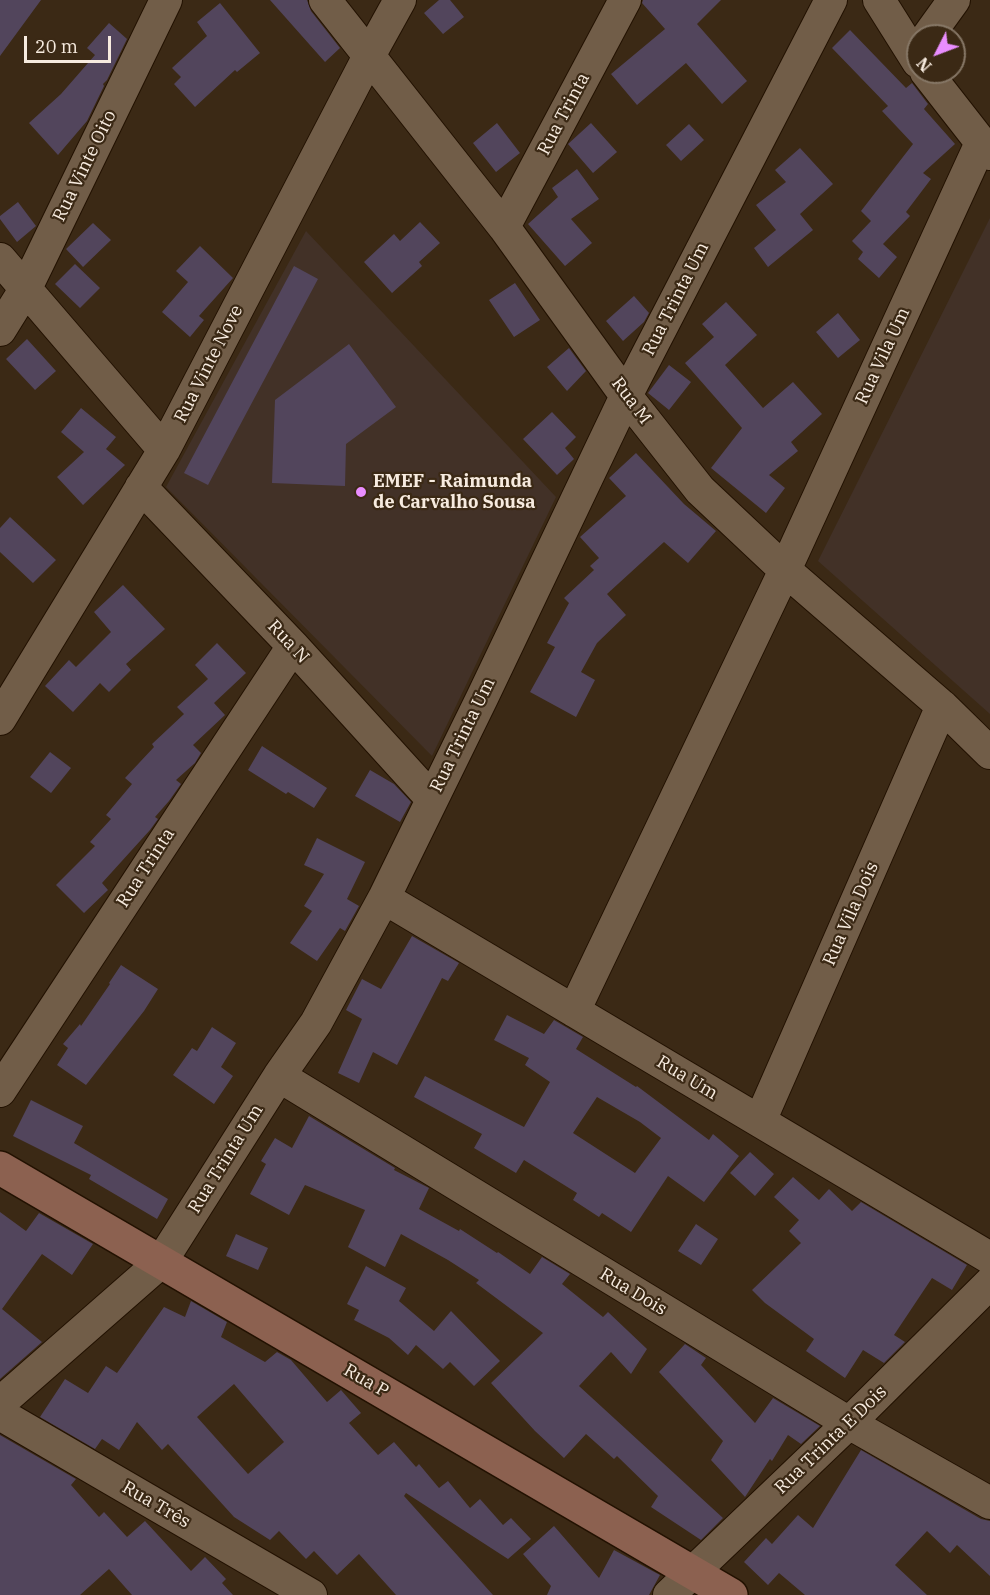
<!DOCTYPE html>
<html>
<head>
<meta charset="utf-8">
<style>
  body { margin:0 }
  #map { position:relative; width:990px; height:1595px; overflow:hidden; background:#3b2915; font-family:"IBM Plex Serif",serif }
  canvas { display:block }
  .north { position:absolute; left:906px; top:24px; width:60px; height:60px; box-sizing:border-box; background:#3b2915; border:2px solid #867766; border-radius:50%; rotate:228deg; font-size:16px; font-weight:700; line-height:24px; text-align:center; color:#f7ebdf }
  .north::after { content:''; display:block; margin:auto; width:21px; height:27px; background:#e98dfe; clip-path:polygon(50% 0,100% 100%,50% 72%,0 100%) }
  .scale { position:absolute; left:24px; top:36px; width:87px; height:27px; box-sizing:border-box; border:3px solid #f7ebdf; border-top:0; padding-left:8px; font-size:18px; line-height:21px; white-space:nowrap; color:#f7ebdf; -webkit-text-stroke:4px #3b2915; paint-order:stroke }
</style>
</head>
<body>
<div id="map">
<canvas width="990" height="1595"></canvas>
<div class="north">N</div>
<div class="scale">20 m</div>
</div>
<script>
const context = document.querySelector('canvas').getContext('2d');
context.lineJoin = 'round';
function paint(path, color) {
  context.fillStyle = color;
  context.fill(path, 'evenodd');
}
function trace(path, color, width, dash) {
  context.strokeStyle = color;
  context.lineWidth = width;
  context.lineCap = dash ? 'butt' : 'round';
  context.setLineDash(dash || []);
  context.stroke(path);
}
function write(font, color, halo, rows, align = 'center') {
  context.font = font + ' "IBM Plex Serif",serif';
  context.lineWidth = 4.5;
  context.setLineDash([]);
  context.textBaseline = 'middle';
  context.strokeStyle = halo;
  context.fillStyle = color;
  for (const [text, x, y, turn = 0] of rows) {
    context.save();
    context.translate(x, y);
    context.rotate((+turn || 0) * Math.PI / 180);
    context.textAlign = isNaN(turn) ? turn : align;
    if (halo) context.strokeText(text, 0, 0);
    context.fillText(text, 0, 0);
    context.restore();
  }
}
const education = new Path2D(`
  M990,218v496l-172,-153z
  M306,231l250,266 -124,259 -266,-269z`);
const building = new Path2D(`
  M0,0h41l-41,56z
  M270,0h37l4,11 29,37 -15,14z
  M439,0h11l14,17 -21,17 -19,-21z
  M643,0h78l-24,24 50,57 -25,23 -36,-41 -49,42 -26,-31 54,-45 -23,-26z
  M220,3l40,50 -23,19 -2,-2 -40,37 -21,-23 7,-7 -9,-9 35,-32 -10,-14z
  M109,23l18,16 -20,41 -4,4 1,2 -17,35 -29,34 -29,-32 32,-29 34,-39 -8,-7z
  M850,30l56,58 6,-5 16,21 -4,5 31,35 -32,29 8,6 -25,33 4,4 -27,28 14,13 -18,21 -21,-19 5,-7 -11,-11 19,-20 -10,-10 52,-67 -31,-33 6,-5 -56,-58z
  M497,123l23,30 -24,19 -23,-29z
  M591,123l26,29 -24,21 -25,-29z
  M689,124l15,16 -23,21 -15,-16z
  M800,148l33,36 -33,30 13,16 -45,37 -14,-19 22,-18 -20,-25 30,-23 -11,-12z
  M577,169l22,30 -28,20 21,24 -27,23 -37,-42 30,-27 -6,-9z
  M18,202l18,24 -19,16 -17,-23v-3z
  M420,222l20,21 -21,19 3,4 -30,27 -28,-31 30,-28 6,7z
  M93,223l18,17 -28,27 -17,-18z
  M200,246l33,32 -34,38 5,4 -14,17 -28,-25 26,-30 -12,-11z
  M75,264l25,24 -20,20 -25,-24z
  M294,266l24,13 -110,206 -24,-12z
  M515,283l25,37 -26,17 -25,-37z
  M634,296l15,17 -5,9 -21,19 -17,-20z
  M726,302l31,33 -32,30 38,43 30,-26 29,32 -31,28 7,9 -29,24 16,13 -19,25 -55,-45 31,-40 -57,-65 29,-26 -12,-13z
  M838,313l22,27 -22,18 -22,-26z
  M27,339l29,32 -21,19 -29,-31z
  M349,344l47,63 -50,37 -1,42 -73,-3 3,-83z
  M569,348l17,23 -19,20 -20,-24z
  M669,365l22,17 -22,28 -21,-17z
  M81,408l35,29 -10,12 19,16 -42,40 -26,-28 27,-25 -23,-20z
  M552,412l24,25 -11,11 9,11 -17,16 -34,-36z
  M636,453l48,51 32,27 -28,32 -24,-21 -57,52 19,21 -29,28 -16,29 14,8 -19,37 -46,-25 25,-45 -8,-4 22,-40 -5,-5 30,-28 -4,-4 9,-8 -19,-21 46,-41 -17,-18z
  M10,517l46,43 -23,23 -33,-31v-24z
  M123,585l42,44 -39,35 5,6 -22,22 -9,-9 -27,29 -28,-26 24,-26 7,7 35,-35 -17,-20z
  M217,643l29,30 -32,30 11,12 -32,30 8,8 -6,10 -19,17 5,4 -12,17 -14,16 3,2 -8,11 -48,53 6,7 -24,23 -28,-28 39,-39 -5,-4 21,-23 -5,-4 26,-31 -7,-6 29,-31 -2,-3 32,-30 -7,-7 31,-28 -13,-14z
  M262,746l65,42 -13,20 -26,-16 -2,2 -38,-24z
  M50,752l21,16 -20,25 -21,-16z
  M370,770l24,14 17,18 -11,20 -45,-26z
  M317,838l48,24 -18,37 12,7 -14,25 -5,-3 -23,33 -27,-18 22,-32 -8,-5 20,-32 -20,-9z
  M412,936l47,27 -11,18 -6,-3 -45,87 -24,-13 -14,31 -21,-10 24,-54 -16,-9 16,-31 19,10z
  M121,965l37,24 -14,22 -58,74 -29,-20 11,-17 -5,-4 17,-20 1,2 29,-42 -1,-1z
  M507,1015l37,19 10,-14 29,17 -7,12 60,38 1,-1 72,54 4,-6 26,22 -35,46 -36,-26 -37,56 -29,-19 -3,4 -26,-17 4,-7 -53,-33 -8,13 -42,-25 8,-14 -68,-37 11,-21 99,51 26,-45 -25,-17 4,-7 -35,-18zM597,1097l43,25 21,16 -26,35 -62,-40z
  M212,1027l24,16 -15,24 12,9 -19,28 -41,-29 19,-27 5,3z
  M31,1100l52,26 -9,17 94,56 -11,20 -68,-40 2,-4 -78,-39z
  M309,1116l86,52 -1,2 35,18 -10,21 40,22 1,-2 37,24 1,-1 32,22 12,-17 28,17 -8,10 41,33 5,-5 39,37 -16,25 -20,-22 -32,34 144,132 -22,22 -50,-33 7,-11 -41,-40 -3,3 -28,-25 -22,24 -29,-27 -44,-48 52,-50 -67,-50 3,-3 -31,-20 -47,-26 -16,33 -37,-20 17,-37 -60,-25 -16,30 -39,-21 16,-30 -5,-3 14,-23 17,10z
  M750,1152l24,22 -19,22 -25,-23z
  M793,1177l26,23 10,-11 23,22 9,-9 106,63 -15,25 -20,-12 -38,57 11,7 -21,21 -21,-13 -18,28 -39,-27 8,-12 -49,-36 -13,-13 49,-47 -12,-12 10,-11 -25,-23z
  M0,1212l26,19 13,-18 54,31 -21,31 -30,-21 -40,55 40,33 -42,37z
  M696,1224l22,15 -17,26 -23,-14z
  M236,1234l32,14 -10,22 -32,-14z
  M366,1266l40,22 -7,13 35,30 17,-20 49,50 -26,25 -24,-24 -7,7 -27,-24 -8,10 -19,-17 -35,-18 5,-10 -12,-6z
  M191,1301l36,21 -6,15 44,25 12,-10 14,8 36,42 14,-12 20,23 -12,10 29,32 16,-13 22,25 3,-3 20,24 9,-7 22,27 10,-9 23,26 8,-7 20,21 -23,20 -102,-66 -2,3 89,99h-97l-37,-41 -22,21 -23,-24 -8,8 -27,-28 -9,9 -36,-23 -66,-73 -6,6 -25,-28 -18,28 -17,-11 -7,10 -55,-32 25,-38 23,14 18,-27 11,7 47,-66 21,10zM234,1384l50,58 -36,32 -51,-57z
  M685,1344l21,14 -5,7 54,58 18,-25 47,28 -19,18 -13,-9 -16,26 -2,-2 -25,38 -34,-37 12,-19 -64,-69z
  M0,1435l76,44 -5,6 28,32 5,-5 23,25 18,-16 46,50 14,-14 21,22 -4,4 11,12h-101l-23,-26 -29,26h-80z
  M861,1450l120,69 9,2v55l-33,-31 -7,8 -23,-22 -32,34 32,30h-122l-26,-22 -11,12 -24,-23 22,-24 6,6 26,-29 15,13z
  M554,1526l45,52 15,-28 46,25 -11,20h-102l4,-9 -28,-32z`);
const street = new Path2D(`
  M325,0l179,227 122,169 74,94 85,80 157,136 48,47
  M879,0l39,62
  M928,36l26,-36
  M926,72l64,82
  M504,227l121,-227
  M0,259l164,191
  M0,330l26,-42 140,-288
  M141,487l152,159 139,153
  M0,719l164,-269 205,-394 31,-56
  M384,898l606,360
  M574,1011l211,-441 196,-427
  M279,1076l570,347 141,80
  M0,1091l293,-445
  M760,1121l182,-415
  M0,1403l161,-141 118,-186 37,-53 68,-125 98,-200 144,-302 205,-396
  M0,1414l311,181
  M669,1595l180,-172 141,-140`);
const secondary = new Path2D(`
  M0,1168l731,427`);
const markers = [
  [361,492,6,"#e98dfe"]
];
const streetNames = [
  ["Rua Trinta",564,114,-62],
  ["Rua Vinte Oito",85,166,-64],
  ["Rua Trinta Um",676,299,-63],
  ["Rua Vila Um",883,356,-65],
  ["Rua Vinte Nove",209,364,-63],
  ["Rua M",631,401,53],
  ["Rua N",288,642,47],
  ["Rua Trinta Um",463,735,-64],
  ["Rua Trinta",146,868,-57],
  ["Rua Vila Dois",851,914,-66],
  ["Rua Um",687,1078,31],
  ["Rua Trinta Um",226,1159,-58],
  ["Rua Dois",633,1292,31],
  ["Rua P",366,1381,30],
  ["Rua Trinta E Dois",831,1440,-44],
  ["Rua Três",156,1505,30]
];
const poiNames = [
  ["EMEF - Raimunda",373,482],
  ["de Carvalho Sousa",373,503]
];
paint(education, '#423127');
paint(building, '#52455c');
trace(street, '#221101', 34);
trace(secondary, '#221101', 36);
trace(street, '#715d48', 32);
trace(secondary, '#8c6150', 33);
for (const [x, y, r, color] of markers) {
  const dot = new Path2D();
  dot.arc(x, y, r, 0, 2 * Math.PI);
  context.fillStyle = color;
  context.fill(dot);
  trace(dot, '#3b2915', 2);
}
write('18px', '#f7ebdf', '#3b2915', streetNames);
write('bold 18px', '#f7ebdf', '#3b2915', poiNames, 'left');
</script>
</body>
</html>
